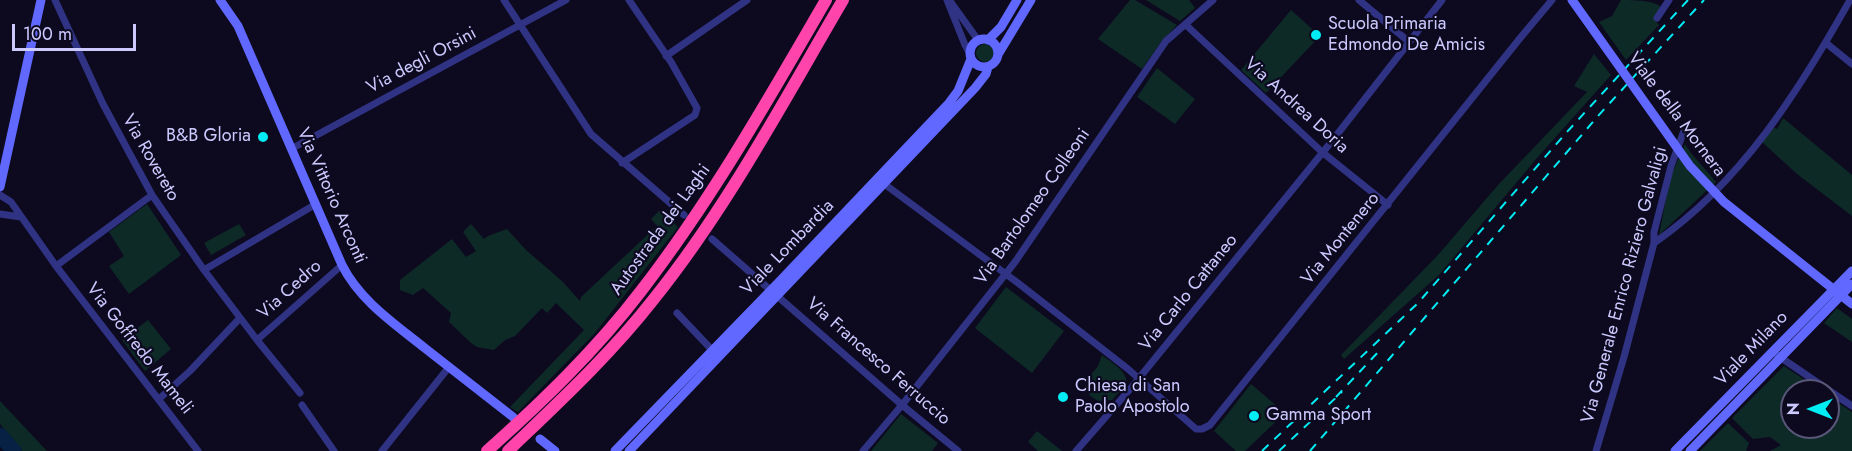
<!DOCTYPE html>
<html>
<head>
<meta charset="utf-8">
<style>
  body { margin:0 }
  #map { position:relative; width:1852px; height:451px; overflow:hidden; background:#0d0a20; font-family:Jost,sans-serif }
  canvas { display:block }
  .north { position:absolute; left:1780px; top:379px; width:60px; height:60px; box-sizing:border-box; background:#0d0a20; border:2px solid #595679; border-radius:50%; rotate:270deg; font-size:16px; font-weight:700; line-height:24px; text-align:center; color:#ccc9ff }
  .north::after { content:''; display:block; margin:auto; width:21px; height:27px; background:#00edf4; clip-path:polygon(50% 0,100% 100%,50% 72%,0 100%) }
  .scale { position:absolute; left:12px; top:24px; width:124px; height:27px; box-sizing:border-box; border:3px solid #ccc9ff; border-top:0; padding-left:8px; font-size:18px; line-height:21px; white-space:nowrap; color:#ccc9ff; -webkit-text-stroke:4px #0d0a20; paint-order:stroke }
</style>
</head>
<body>
<div id="map">
<canvas width="1852" height="451"></canvas>
<div class="north">N</div>
<div class="scale">100 m</div>
</div>
<script>
const context = document.querySelector('canvas').getContext('2d');
context.lineJoin = 'round';
function paint(path, color) {
  context.fillStyle = color;
  context.fill(path, 'evenodd');
}
function trace(path, color, width, dash) {
  context.strokeStyle = color;
  context.lineWidth = width;
  context.lineCap = dash ? 'butt' : 'round';
  context.setLineDash(dash || []);
  context.stroke(path);
}
function write(font, color, halo, rows, align = 'center') {
  context.font = font + ' Jost,sans-serif';
  context.lineWidth = 4.5;
  context.setLineDash([]);
  context.textBaseline = 'middle';
  context.strokeStyle = halo;
  context.fillStyle = color;
  for (const [text, x, y, turn = 0] of rows) {
    context.save();
    context.translate(x, y);
    context.rotate((+turn || 0) * Math.PI / 180);
    context.textAlign = isNaN(turn) ? turn : align;
    if (halo) context.strokeText(text, 0, 0);
    context.fillText(text, 0, 0);
    context.restore();
  }
}
const green = new Path2D(`
  M1130,0h5l42,25 -16,17 -19,27 -44,-30z
  M1146,0h43l6,8 -15,13z
  M1621,0c12,0 34,0 41,8l-8,11 5,6 -33,35 -27,-38 13,-6z
  M1291,10l29,26 -54,57 -25,-23z
  M976 53a9 9 0 1 1 18 0a9 9 0 1 1-18 0Z
  M1594,54l17,21 -74,83 -98,117 -95,84 -3,-4 97,-100 60,-70 89,-93 -13,-6z
  M1157,68l38,31 -20,25 -38,-27z
  M1783,118l69,57v41l-55,-42 -35,-32 10,-15 5,2z
  M1685,144l6,9 25,29 -57,53 11,-57z
  M147,204l34,51 -52,39 -20,-28 15,-10 -15,-24z
  M659,211h2l17,16 -83,106 -77,79 -8,-5 74,-77 -28,-27 -9,10 -5,-5 -27,28 -10,4 -11,10 -17,-3 -6,-4 -22,-21 2,-9 -28,-25 -10,7 -13,-5v-10l52,-41 14,18 10,-6 -13,-19 8,-8 13,15 4,-3 19,-7 19,21 36,31 18,20 1,-4 76,-71 -6,-7z
  M239,224l7,11 -35,20 -7,-12z
  M1006,287l58,44 -32,42 -57,-45z
  M1837,308l15,11v23l-28,-19z
  M148,320l23,29 -26,22 -23,-31z
  M1102,355c10,8 24,15 25,28l-15,17 -14,1 -9,-6 2,-9 -2,-9 9,-11z
  M1784,366l37,25h-29v36h36v-31l24,16v39h-82l11,-6 -11,-8 -17,2 -21,-21z
  M1251,384l34,29 -40,38h-9l-22,-20z
  M0,401l47,50h-25l-22,-27z
  M901,414l37,29 -6,8h-61z
  M1728,423l21,20 -3,8h-46z
  M1037,431l25,20h-24l-10,-9z`);
const river = new Path2D(`
  M0,435l14,16`);
const street = new Path2D(`
  M55,0l48,104 49,91 52,75 53,70
  M504,0l87,134 93,81
  M947,0l18,45 5,9
  M1359,0l49,41
  M950,1l28,39
  M1657,18l12,-18
  M1186,25l136,127 66,53
  M1826,43l26,21
  M666,56l81,-56
  M291,149l275,-149
  M622,163l73,-48 2,-7 -26,-46 -42,-62
  M883,183l135,100 110,86 68,60h6l8,-4 311,-388 31,-37
  M0,195l11,7 45,64 142,185
  M0,214l21,3
  M712,239l190,166 56,46
  M1654,243c87,-60 145,-152 196,-243
  M56,266l96,-71
  M204,270l112,-66
  M677,313l36,38
  M1777,355l75,51
  M300,393l-43,-53 85,-75
  M159,399l31,-28 50,-53
  M302,405l32,46
  M382,451l67,-84
  M863,451l39,-46 113,-143 151,-221 47,-41
  M1076,451l55,-63 201,-247 110,-141
  M1596,451l28,-94 30,-114v-11l17,-66 14,-38`);
const secondary = new Path2D(`
  M220,0l18,26 104,239c18,36 53,59 84,84 29,23 58,45 87,68
  M970 53a14 14 0 1 1 28 0a14 14 0 1 1-28 0Z
  M988,40l13,-13 16,-27
  M999,53l32,-53
  M0,187l41,-187
  M540,439l15,12
  M615,451l165,-170 169,-178 9,-12 13,-32
  M629,451l346,-363 11,-14 2,-7
  M1675,451l177,-180
  M1690,451l162,-167`);
const highway = new Path2D(`
  M487,451c55,-49 109,-101 154,-160 71,-92 127,-191 185,-291
  M508,451c50,-48 102,-96 145,-151 74,-92 130,-198 190,-300`);
const rail = new Path2D(`
  M1336,397l45,-48
  M1262,451l156,-148 148,-170 122,-133
  M1279,451l63,-59
  M1310,451l288,-335 106,-116`);
const secondaryBridge = new Path2D(`
  M1572,0l118,166 34,36 128,102`);
const markers = [
  [1316,35,6,"#00edf4"],
  [263,137,6,"#00edf4"],
  [1063,397,6,"#00edf4"],
  [1254,416,6,"#00edf4"]
];
const poiNames = [
  ["Scuola Primaria",1328,25],
  ["Edmondo De Amicis",1328,46],
  ["B&B Gloria",251,137,"right"],
  ["Chiesa di San",1075,387],
  ["Paolo Apostolo",1075,408],
  ["Gamma Sport",1266,416]
];
const streetNames = [
  ["Via degli Orsini",422,61,-28],
  ["Via Andrea Doria",1296,106,42],
  ["Viale della Mornera",1676,115,53],
  ["Via Rovereto",150,158,60],
  ["Via Vittorio Arconti",331,196,66],
  ["Via Bartolomeo Colleoni",1033,207,-55],
  ["Autostrada dei Laghi",661,230,-54],
  ["Via Montenero",1341,239,-51],
  ["Viale Lombardia",788,248,-46],
  ["Via Generale Enrico Riziero Galvaligi",1625,285,-75],
  ["Via Cedro",290,290,-42],
  ["Via Carlo Cattaneo",1189,293,-51],
  ["Via Goffredo Mameli",139,349,52],
  ["Viale Milano",1752,349,-46],
  ["Via Francesco Ferruccio",878,362,41]
];
paint(green, '#0d2a27');
trace(river, '#062143', 15);
trace(street, '#303384', 7);
trace(secondary, '#6068ff', 9);
trace(highway, '#ff44ab', 12);
trace(rail, '#00edf4', 2, [9, 8]);
trace(secondaryBridge, '#6068ff', 9);
for (const [x, y, r, color] of markers) {
  const dot = new Path2D();
  dot.arc(x, y, r, 0, 2 * Math.PI);
  context.fillStyle = color;
  context.fill(dot);
  trace(dot, '#0d0a20', 2);
}
write('18px', '#ccc9ff', '#0d0a20', poiNames, 'left');
write('18px', '#ccc9ff', '#0d0a20', streetNames);
</script>
</body>
</html>
